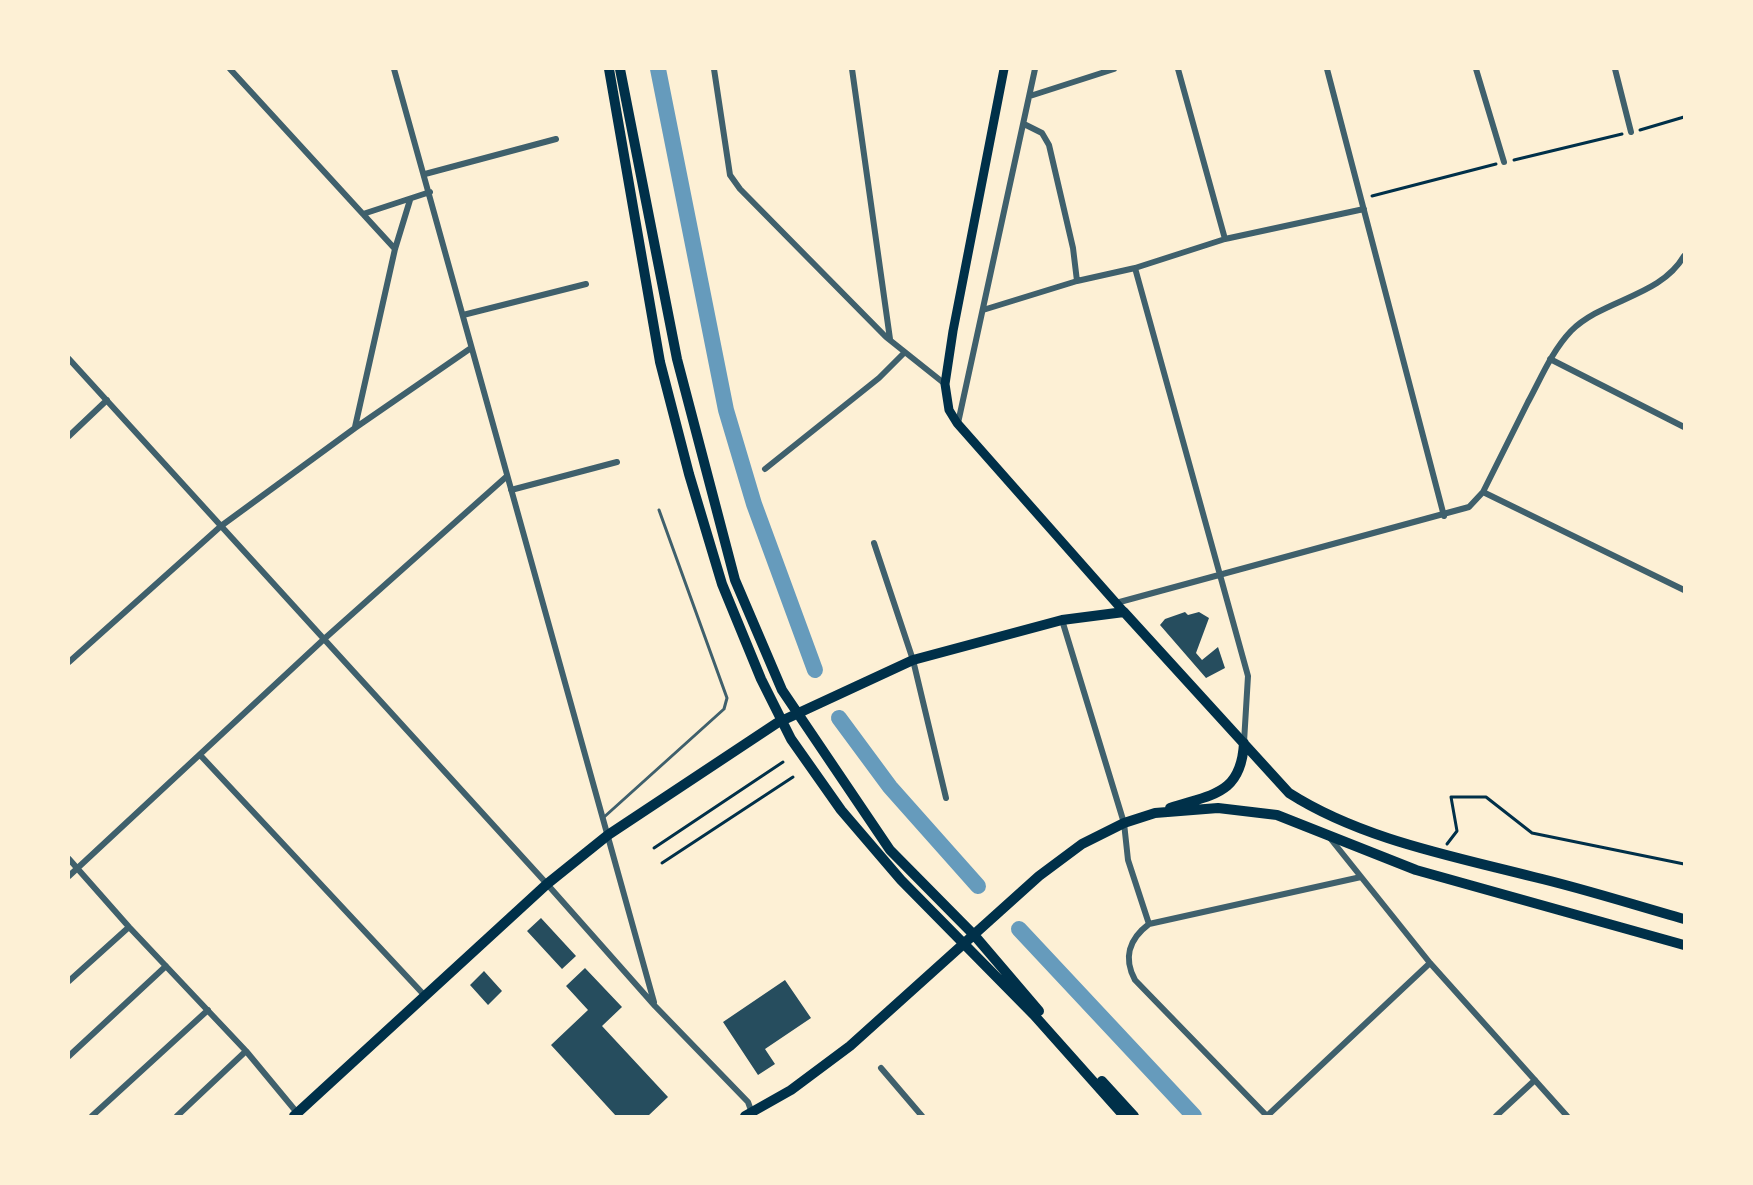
<!DOCTYPE html>
<html>
<head>
<meta charset="utf-8">
<style>
  body { margin:0 }
  #map { position:relative; width:1753px; height:1185px; overflow:hidden; background:#fdf0d5; font-family:"Zilla Slab",serif }
  canvas { display:block }
  .frame { position:absolute; inset:0; border:70px solid #fdf0d5; pointer-events:none }
</style>
</head>
<body>
<div id="map">
<canvas width="1753" height="1185"></canvas>
<div class="frame"></div>
</div>
<script>
const context = document.querySelector('canvas').getContext('2d');
context.lineJoin = 'round';
function trace(path, color, width, dash) {
  context.strokeStyle = color;
  context.lineWidth = width;
  context.lineCap = dash ? 'butt' : 'round';
  context.setLineDash(dash || []);
  context.stroke(path);
}
function paint(path, color) {
  context.fillStyle = color;
  context.fill(path, 'evenodd');
}
const canal = new Path2D(`
  M658,69l68,341 28,94 61,166
  M839,718l51,69 88,99
  M1019,929l175,187`);
const building = new Path2D(`
  M1185,612l3,3 11,-3 10,6 -13,35 6,7 16,-13 7,21 -19,10 -46,-53 5,-6z
  M541,918l35,38 -14,13 -35,-38z
  M585,968l37,39 -20,19 66,71 -20,19h-32l-65,-71 37,-35 -22,-24z
  M484,971l18,20 -14,14 -18,-20z
  M785,980l26,38 -46,31 10,15 -17,11 -35,-53z`);
const path = new Path2D(`
  M1640,130l44,-13
  M1514,160l108,-26
  M1372,196l124,-32
  M1447,844l10,-13 -6,-34h35l46,36 152,31
  M654,848l129,-86
  M662,863l131,-86`);
const service = new Path2D(`
  M603,818l121,-109 3,-11 -68,-188`);
const minor = new Path2D(`
  M230,69l165,180
  M394,69l260,933
  M714,69l16,106 10,14 146,148 59,47
  M852,69l38,270
  M1178,69l47,170
  M1327,69l117,447
  M1476,69l28,93
  M1615,69l16,63
  M1030,96l84,-27
  M1024,124l18,9 7,12 24,103 4,33
  M425,174l131,-35
  M363,214l67,-22
  M1135,268l113,408 -4,66
  M983,310l94,-29 58,-13 90,-29 139,-30
  M463,315l123,-31
  M69,359l478,525 108,122 93,96 4,11
  M1550,359l134,68
  M958,423l77,-354
  M355,427l40,-178 15,-49
  M69,436l38,-36
  M765,469l114,-91 25,-25
  M511,490l106,-28
  M1483,492l201,98
  M874,543l39,117 33,138
  M1116,603l353,-96 14,-15c15,-30 30,-60 45,-90 13,-24 24,-51 43,-71 32,-32 89,-34 113,-75
  M1062,620l62,203 4,37 21,64
  M69,662l152,-136 134,-98 116,-80
  M201,756l225,241
  M1330,838l100,125 137,153
  M69,859l60,68 117,124 53,64
  M69,876l254,-236 183,-163
  M69,981l60,-54
  M69,1056l97,-90
  M881,1068l41,48
  M92,1116l116,-106
  M177,1116l69,-65
  M1267,1116l-132,-136c-12,-22 -6,-41 14,-56l212,-47
  M1267,1116l163,-153
  M1496,1116l39,-36`);
const secondary = new Path2D(`
  M1004,69l-51,262 -8,53 4,26 8,13 167,189`);
const primary = new Path2D(`
  M609,69l51,293 29,112 33,110 39,95 30,60 50,71 60,70 133,135 90,101
  M620,69l57,290 58,221 47,110 108,160 85,86 64,75
  M1170,808c42,-14 71,-13 74,-65
  M1102,1081l32,35
  M294,1116l253,-232 61,-49 169,-112 136,-63 149,-40 62,-8 165,181c72,46 163,63 245,84 51,12 100,28 150,42
  M745,1116l46,-26 59,-44 189,-170 43,-32 42,-21 31,-10 63,-5 59,7 139,55 268,75`);
trace(canal, '#669bbc', 16);
paint(building, '#264d5e');
trace(path, '#003049', 3);
trace(service, '#3f606c', 3);
trace(minor, '#3f606c', 6);
trace(secondary, '#003049', 9);
trace(primary, '#003049', 10);
</script>
</body>
</html>
